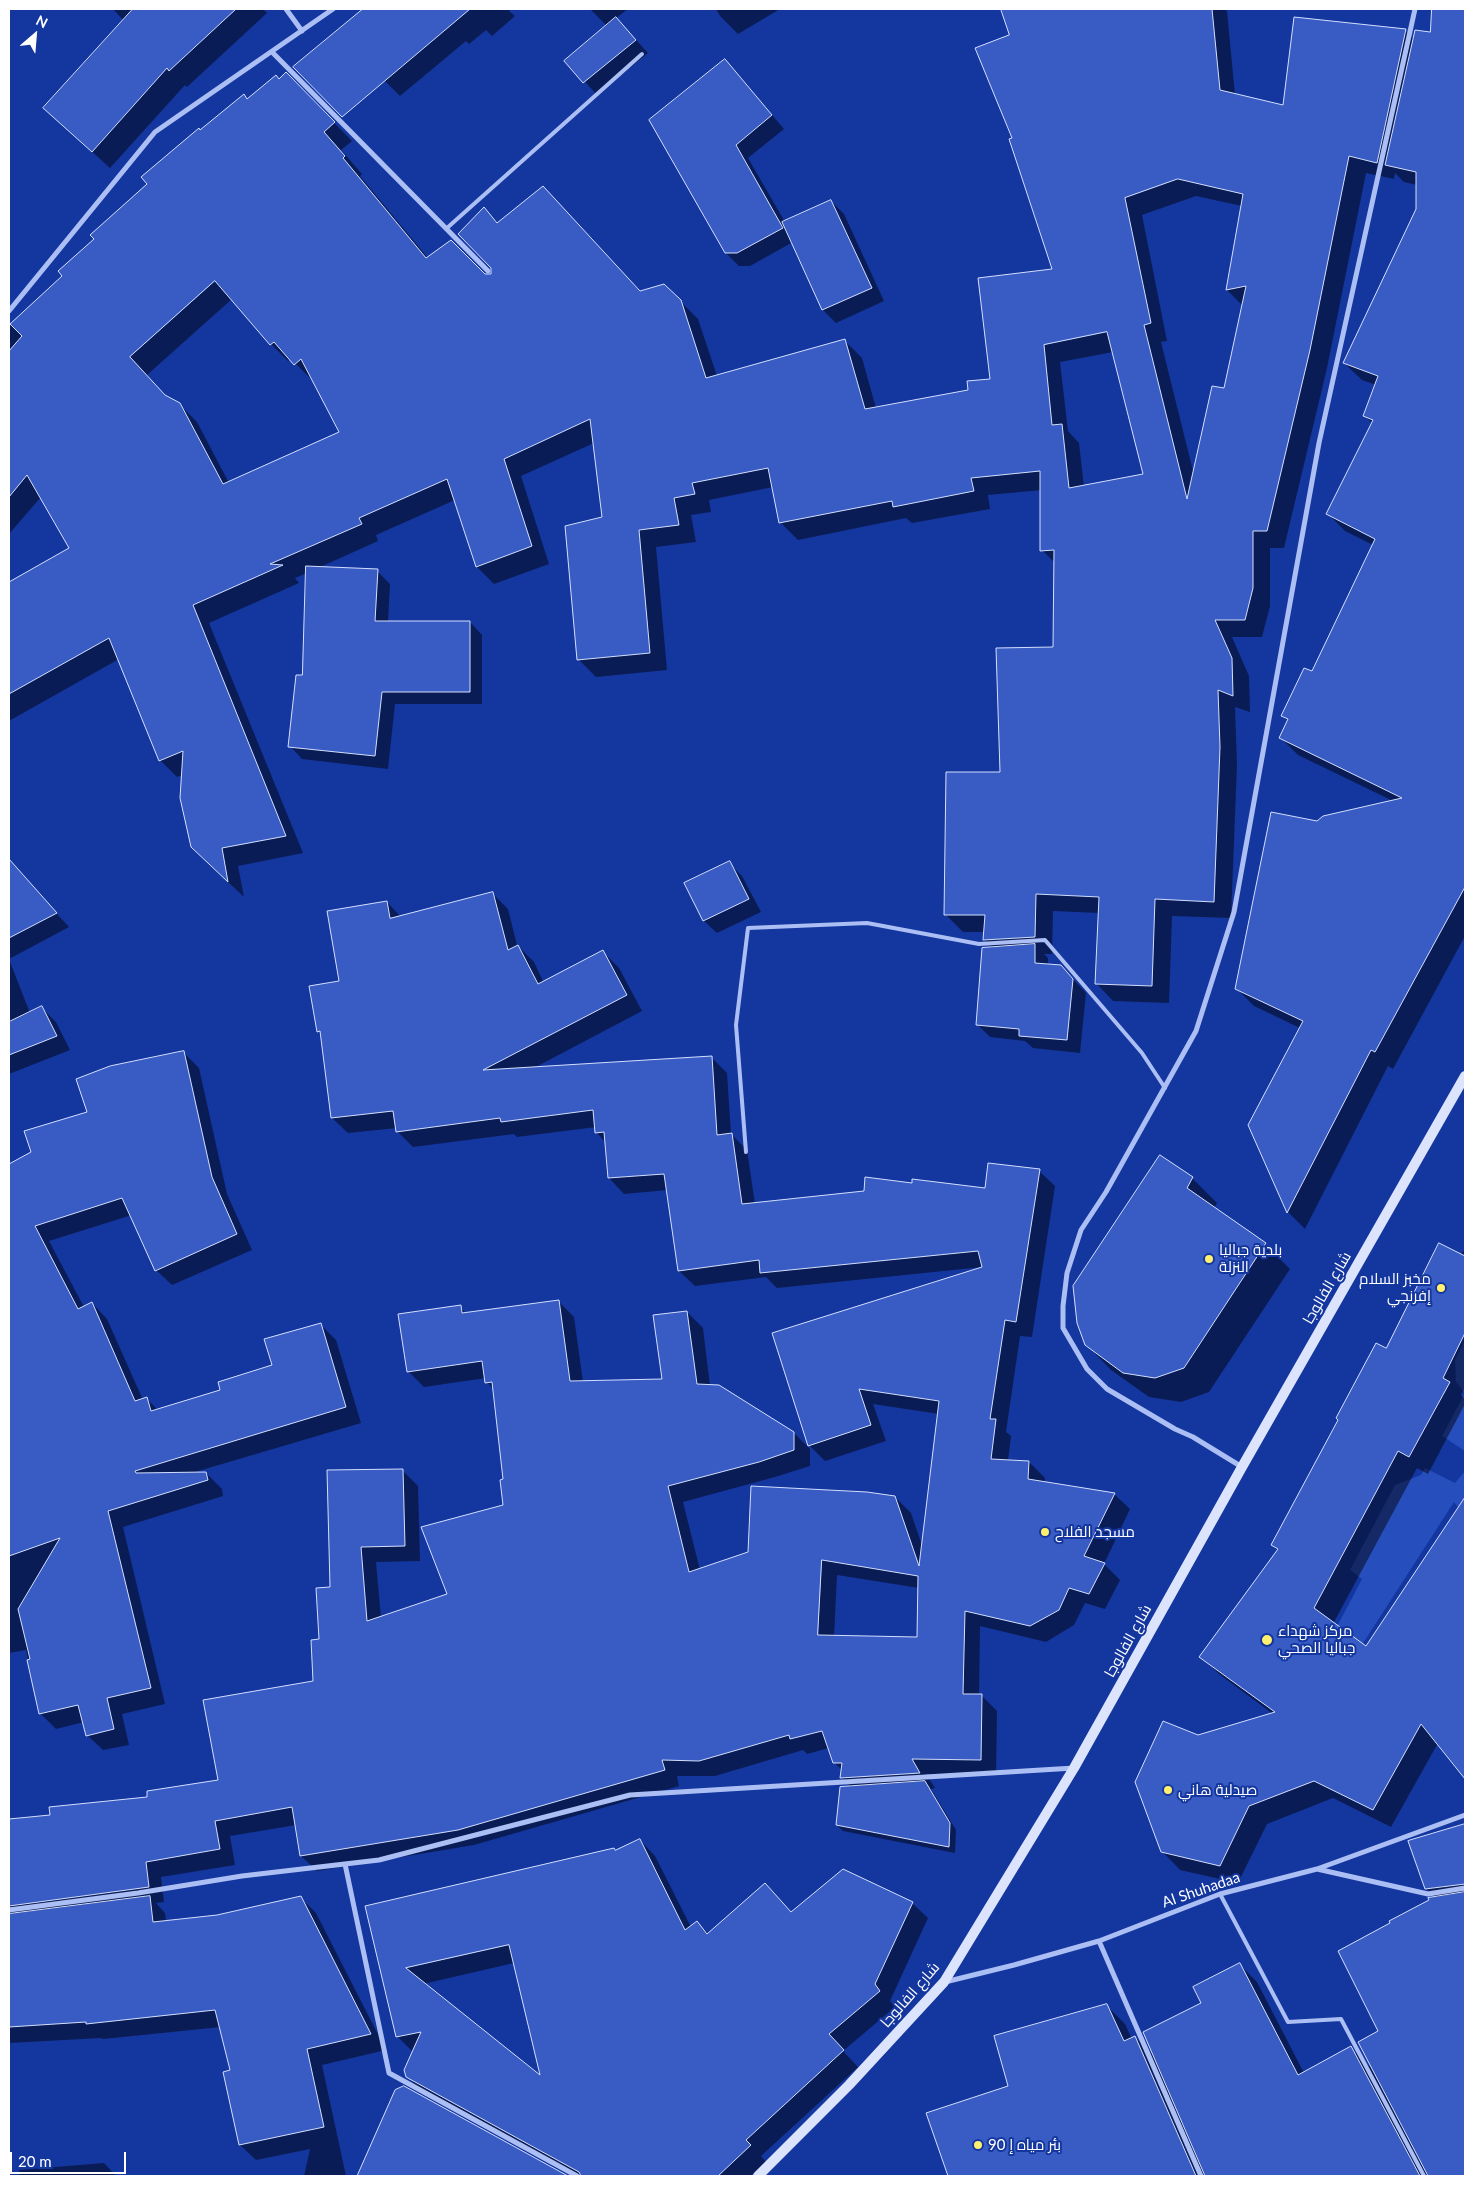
<!DOCTYPE html>
<html>
<head>
<meta charset="utf-8">
<style>
  body { margin:0 }
  #map { position:relative; width:1474px; height:2185px; overflow:hidden; background:#14369f; font-family:Lato,sans-serif }
  canvas { display:block }
  .frame { position:absolute; inset:0; border:10px solid #fff; pointer-events:none }
  .north { position:absolute; left:10px; top:10px; width:50px; height:50px; -webkit-text-stroke:4px #14369f; paint-order:stroke; rotate:27deg; font-size:14px; font-weight:700; line-height:20px; text-align:center; color:#fff }
  .north::after { content:''; display:block; margin:auto; width:18px; height:22px; background:#fff; clip-path:polygon(50% 0,100% 100%,50% 72%,0 100%) }
  .scale { position:absolute; left:10px; top:2152px; width:116px; height:22px; box-sizing:border-box; border:2px solid #fff; border-top:0; padding-left:6px; font-size:15px; line-height:18px; white-space:nowrap; color:#fff; -webkit-text-stroke:4px #14369f; paint-order:stroke }
</style>
</head>
<body>
<div id="map">
<canvas width="1474" height="2185"></canvas>
<div class="frame"></div>
<div class="north">N</div>
<div class="scale">20 m</div>
</div>
<script>
const context = document.querySelector('canvas').getContext('2d');
context.lineJoin = 'round';
function paint(path, color) {
  context.fillStyle = color;
  context.fill(path, 'evenodd');
}
function trace(path, color, width, dash) {
  context.strokeStyle = color;
  context.lineWidth = width;
  context.lineCap = dash ? 'butt' : 'round';
  context.setLineDash(dash || []);
  context.stroke(path);
}
function write(font, color, halo, rows, align = 'center') {
  context.font = font + ' Lato,Cairo,sans-serif';
  context.lineWidth = 4;
  context.setLineDash([]);
  context.textBaseline = 'middle';
  context.strokeStyle = halo;
  context.fillStyle = color;
  for (const [text, x, y, turn = 0] of rows) {
    context.save();
    context.translate(x, y);
    context.rotate((+turn || 0) * Math.PI / 180);
    context.textAlign = isNaN(turn) ? turn : align;
    if (halo) context.strokeText(text, 0, 0);
    context.fillText(text, 0, 0);
    context.restore();
  }
}
const green = new Path2D(`
  M1465,1340v111l-23,-15 23,-43 -9,-11 -1,-22z
  M1425,1468l30,15 10,-12v45l-11,-14 -105,163 -25,-14 38,-72 -12,-9 45,-85 26,-10z`);
const shadow = new Path2D(`
  M113,9h150l4,4 -80,74 -2,-2 -75,83 -66,-60 80,-87z
  M364,9h148l-3,2 6,5 -23,20 -6,-6 -17,14 -3,-3 -66,55 -15,-15 -41,-55z
  M590,9h38l-12,9 32,35 -51,42 -31,-34 41,-35z
  M716,9h64l-42,25 -18,-18z
  M1008,9h217l2,2 8,84 49,12 121,-76 9,8 17,-6 2,-24h32v927l-72,133 -5,-3 -83,163 -17,-17 -39,-87 51,-97 -46,-22 -17,-17 80,-166 76,-22 -95,-46 -17,-17 7,-17 -5,-5 29,-43 61,-128 -28,-14 -18,-18 46,-89 -9,-9 12,-30 -14,-5 -18,-17 74,-153 -1,-25 -13,-3 -9,-9 -1,6 -28,-6 -39,195 -43,180h-14v58l-8,31h-30l17,39 1,36 -15,-5 2,58 -6,153 -59,-2 -3,87 -56,-2 -17,-18 3,-70 -46,-2 -1,43h-8l4,4v7l13,1 25,27 -6,60 -47,-5 -8,-7 -35,-4 -13,-13 16,-76 -9,-8 1,-8h-22l-18,-18 110,-266v-85l-13,-13v-60l-54,5 2,14 -78,14 -6,-5 -108,22 -18,-18 -7,-35 -64,13 2,12 -20,3 5,27 -40,5 11,123 -71,7 -18,-18 25,-141 -9,-75 -73,33 28,88 -55,20 -17,-17 -22,-67 -79,35 2,6 -60,27 59,3 13,13 -2,38h82l12,13v69h-87l-7,65 -86,-10 -12,-13 13,-69 4,-104 -12,5 4,5 -90,40 94,230 -65,13 6,31 -34,-32 -27,-90 -6,2 -17,-17 -41,-101 -110,62v-138l62,-34 -30,-52 -32,37v-114l7,-8 -7,-7v-78l55,-51 31,-37 106,-107 85,-58 66,67 -11,9 21,24 -2,2 68,82 64,18 -8,-67 14,14 45,-35 98,104 39,9 18,18 19,57 128,-35 17,17 14,50 94,-17 21,-11 63,-110 -41,-131 19,-82zM1196,196l46,10 -15,84 16,16 -18,84 -31,85 -33,-133 6,-1 -25,-126zM232,299l39,45 17,17 3,-2 22,22 28,52 -112,50 -32,-61 -18,-18 -12,-6 -20,-23zM1113,352l31,123 -60,12 -5,-44 -11,-12 -8,-69z
  M725,60l59,69 -36,29 37,64 46,-21 13,13 40,87 -48,22 -13,-13 -30,-68 -43,24h-11l-13,-13z
  M729,863l13,13 19,36 -44,21 -13,-12 -18,-37z
  M13,866l56,61 -60,32 21,54 12,-5 14,14 14,28 -61,24v-206z
  M492,893l16,16 9,36 17,17 10,21 59,-31 16,16 23,43 -110,58 179,-12 16,16 4,61 16,16 8,54 110,-12 47,-7 74,5 53,-19 16,15 -23,151 -12,-1 -14,96 5,4 -3,25 21,1 16,16 -1,5 70,11 16,15 -26,55 16,16 -15,29 -20,-6 -11,22 -28,17 -66,-16 -1,69h2l16,16 -1,64 -70,-1 9,14 -4,1 25,41 -1,23 -112,-22 -6,-6 14,-38 -9,-10v-7l-8,-8 -5,-14 -22,6 -4,-4 -88,26h-38l2,10 -205,59 -157,26 -16,-15 -5,-31 -66,11 5,29 -74,12 3,25 -8,1 9,10 1,9 52,-6 82,-19 16,16 70,137 -64,15 24,111h-42l6,-27 -54,11 -16,-15 -9,-74 -10,-44 -118,12 -2,-1 -92,5v-223l43,-4 97,-18 70,-17 95,-99 17,-94 71,-118 16,16 2,75 -44,1 5,56 68,-23 55,-89v-26l-10,-90 -7,-8 -1,-4 -62,9 -16,-16 52,-64 7,7 91,-13 16,16 9,65 80,-2 24,-68 16,16 7,58 84,47 16,16v17l-35,11 -92,25 17,68 49,-17 146,-56 16,16 12,35 16,-134 -66,-10 13,37 -61,20 -15,-15 -36,-112 209,-67 -206,21 -11,-11 -71,9 -16,-15 -11,-81 -44,4 -15,-16 -3,-35 -10,-11v-5l-79,10 -3,-3 -101,13 -16,-16v-3l-49,5 -16,-15 -10,-83 -4,-4 22,-49 47,-80 14,15zM837,1575l82,13v50l-85,-1z
  M184,1053l15,15 28,126 25,56 -80,35 -16,-15 -24,-55 -83,26 35,66 8,-4 15,16 36,81 4,-1 11,11 64,-19 52,-25 46,-42 16,16 25,83 -166,49 11,1 16,16 1,7 -100,31 42,177 -43,10 7,31 -26,5 -16,-15 -3,-13 -28,7 -16,-16 -14,-63 -17,3v-488l23,-12 57,-41z
  M1160,1157l32,21 25,25 -3,5 51,36 25,25 -81,123 -28,10 -32,-5 -38,-27 -25,-26z
  M1465,1249v138l-4,8 4,4v5l-37,70 -11,-6 -84,156 34,24 89,-135 9,9v255l-27,-34 -47,84 -58,-29 -66,26 -29,59 -58,-13 -18,-19 36,-114 75,-23 -54,-40 -18,-18 77,-105 -5,-6 114,-195z
  M1465,1825v351h-516l-21,-62 82,-27 97,-81 18,18 7,15 3,-2 21,21 83,-94 18,18 47,91 47,-25 21,21 8,-38 56,-133 -10,-10 -16,-46z
  M640,1840l15,16 36,71 6,-4 12,11 56,-50 27,29 120,-10 16,15 -38,83 5,6 -52,44 15,16 -97,89 5,6 -16,14h-174l-153,-83 -16,-17 6,-24 -16,-16 -30,-129 249,-56zM514,1963l28,115 -119,-94z
  M404,2088l162,88h-208l38,-85z
  M104,2163l12,13h-96l-1,-6z`);
const building = new Path2D(`
  M133,9h103l-67,62 -2,-3 -75,84 -49,-44z
  M363,9h107l-128,108 -49,-50z
  M1001,9h211l8,81 63,15 11,-88 112,12 -29,134 -28,-7 -39,194 -43,181h-14v57l-8,32h-30l17,38 1,38 -15,-6 2,57 -6,155 -59,-3 -3,87 -57,-2 4,-87 -63,-3 -1,43 -52,3 2,-25h-41l2,-143h54l-4,-124 57,-1 1,-97 -14,1v-80l-69,7 3,13 -81,16 -1,-6 -113,22 -11,-55 -76,15 3,11 -21,4 5,27 -40,5 11,123 -73,7 -12,-134 37,-9 -12,-98 -86,40 28,87 -56,21 -29,-88 -88,39 3,6 -92,40 13,1 -90,40 93,231 -64,12 6,34 -37,-35 -11,-49 3,-47 -24,10 -50,-123 -100,56v-112l60,-34 -42,-73 -18,22v-146l13,-15 -12,-12 52,-48 -4,-5 36,-32 -4,-4 57,-51 -6,-7 58,-49 1,2 44,-36 3,5 29,-24 3,4 7,-7 49,50 -11,10 21,24 -2,2 83,100 25,-18 34,34h6v-6l-33,-34 26,-27 13,16 46,-37 97,105 24,-7 17,16 25,78 139,-39 20,70 103,-19 -1,-9 23,-2 -12,-101 74,-9 -43,-130 3,-1 -37,-90 34,-13zM1178,179l65,15 -17,96 20,-4 -22,102 -12,-2 -25,113 -43,-174 7,-2 -26,-125zM215,281l55,64 4,-3 20,23 7,-6 38,73 -116,52 -43,-81 -15,-8 -35,-38zM1107,332l36,142 -74,14 -7,-64 -10,1 -8,-80z
  M1432,9h33v878l-90,165 -4,-2 -84,163 -39,-88 55,-104 -68,-32 36,-177 46,9 6,-5 79,-18 -123,-60 9,-19 -7,-3 23,-48 8,3 63,-132 -49,-25 47,-94 -10,-4 15,-40 -35,-13 73,-154v-37l-31,-7 30,-135 15,2z
  M616,17l20,23 -53,43 -19,-22z
  M725,59l47,56 -36,30 47,83 -46,25h-12l-76,-133z
  M831,200l41,88 -50,22 -40,-88z
  M306,566l72,3 -3,52h95v71h-88l-7,64 -87,-9 8,-72h6z
  M9,859l48,54 -48,25z
  M730,861l19,38 -46,22 -19,-38z
  M493,892l15,58 10,-5 20,39 65,-34 24,45 -144,75 229,-14 5,79 15,-2 10,71 122,-13 1,-14 47,6v-4l73,9 3,-25 52,6 -24,153 -11,-2 -15,99h6l-5,40 38,2 -1,18 87,14 -31,63 21,7 -16,31 -20,-6 -10,22 -29,16 -65,-15 -2,83h19l-1,66 -69,-1 8,14 -80,5 2,-15h-9l-11,-32 -32,8 -1,-4 -90,26 -37,-1 3,10 -207,60 -158,26 -8,-49 -77,14 5,28 -74,13 3,25 -140,19v-87l41,-4 -1,-8 98,-10v-6l71,-11 -15,-80 110,-19 -2,-41 8,-1 -3,-51 14,-1 -3,-117 76,-1 2,77 -44,1 6,74 80,-27 -26,-67 82,-22 -3,-25 3,-1 -11,-97 -7,1 -3,-22 -75,11 -9,-58 63,-9 1,8 97,-13 11,81 92,-2 -9,-64 34,-4 10,73 22,1 75,47v18l-35,12 -91,24 21,86 59,-20 3,-66 116,6 28,4 24,70 20,-165 -80,-12 12,36 -63,21 -36,-113 210,-66 -4,-16 -218,22 -1,-13 -81,11 -14,-97 -56,4 -4,-46 -9,1 -2,-23 -92,12 -1,-4 -104,14 -3,-21 -62,7 -11,-87 -3,1 -8,-46 30,-5 -12,-70 60,-10 3,17zM822,1560l96,16 -1,61 -99,-2z
  M1035,944v19l26,2 12,14 -6,61 -48,-4v-7l-43,-4 6,-77z
  M42,1006l15,30 -48,19v-33z
  M184,1051l28,126 25,57 -82,37 -33,-73 -87,28 43,83 14,-7 43,99 12,-4 4,14 69,-21 -2,-8 54,-17 -8,-26 57,-16 25,84 -211,64 1,2 70,-1 2,8 -100,31 43,177 -44,10 7,31 -28,7 -8,-31 -39,9 -12,-54 3,-1 -12,-50 42,-71 -51,18v-392l22,-12 -7,-21 63,-19 -11,-33 34,-13z
  M1160,1155l33,22 -6,11 79,55 -82,125 -29,10 -32,-5 -38,-28 -8,-22 -4,-37z
  M1439,1243l26,13v77l-22,45 7,4 -41,75 -11,-6 -84,157 52,38 99,-149v282l-44,-55 -48,86 -59,-29 -65,25 -29,60 -59,-14 -26,-70 28,-61 35,14 77,-23 -76,-55 79,-108 -7,-4 67,-125 -2,-2 40,-75 10,5z
  M925,1781l25,42 -1,24 -113,-22 4,-38z
  M1465,1824v60l-40,5 -17,-48z
  M640,1839l45,91 12,-9 10,13 58,-51 26,29 52,-43 70,33 -38,82 5,7 -51,43 15,16 -98,90 5,5 -33,31h-137l-2,-4 -173,-95 -2,-7 17,-38 -25,5 -31,-131 249,-58 1,2zM509,1945l31,130 -134,-107z
  M1465,1892v284h-37l-70,-134 20,-11 -40,-80 52,-28 -1,-2 40,-21 -1,-2z
  M150,1896l3,26 64,-7 84,-19 70,138 -64,15 17,78 -85,18 -16,-73 7,-2 -15,-60 -129,14v-2l-77,5v-113z
  M1240,1963l58,112 53,-29 69,130h-215l-62,-144 58,-29 -8,-16z
  M1107,2004l17,37 11,-5 61,140h-248l-22,-63 82,-27 -14,-50z
  M404,2086l164,90h-211l38,-86z`);
const lane = new Path2D(`
  M447,228l195,-174
  M746,1152l-10,-127 12,-97 119,-5 112,21 66,-4 97,113 23,35
  M1220,1894l68,128 53,-3 83,157`);
const street = new Path2D(`
  M286,9l16,22
  M272,52l216,219
  M9,311l146,-179 178,-123
  M1242,1467l-49,-30 -18,-8 -68,-40 -20,-20 -24,-41v-22l4,-33 14,-43 25,-38 90,-161 38,-119 85,-469 96,-434
  M345,1864l44,209 188,103
  M1317,1869l111,25 37,-6
  M9,1910l129,-17 104,-17 137,-16 251,-65 444,-27
  M1099,1941l102,235
  M945,1982l69,-17 85,-24 121,-47 97,-25 148,-54`);
const secondary = new Path2D(`
  M758,2176l91,-91 95,-103 130,-214 168,-301 223,-391`);
const markers = [
  [1209,1259,5,"#fff16f"],
  [1441,1288,5,"#fff16f"],
  [1045,1532,5,"#fff16f"],
  [1267,1640,6,"#fff16f"],
  [1168,1790,5,"#fff16f"],
  [978,2145,5,"#fff16f"]
];
const poiNames = [
  ["بلدية جباليا",1219,1250],
  ["النزلة",1219,1267],
  ["مخبز السلام",1431,1279,"right"],
  ["إفرنجي",1431,1296,"right"],
  ["مسجد الفلاح",1055,1532],
  ["مركز شهداء",1278,1631],
  ["جباليا الصحي",1278,1648],
  ["صيدلية هاني",1178,1790],
  ["بئر مياه إ 90",988,2145]
];
const streetNames = [
  ["شارع الفالوجا",1327,1288,-60],
  ["شارع الفالوجا",1128,1641,-61],
  ["Al Shuhadaa",1201,1890,-19],
  ["شارع الفالوجا",910,1995,-49]
];
paint(green, '#274ebd');
paint(shadow, '#0007');
paint(building, '#385cc4');
trace(building, '#d4dffd', 1);
trace(lane, '#acbff4', 4);
trace(street, '#acbff4', 5);
trace(secondary, '#dce4fd', 10);
for (const [x, y, r, color] of markers) {
  const dot = new Path2D();
  dot.arc(x, y, r, 0, 2 * Math.PI);
  context.fillStyle = color;
  context.fill(dot);
  trace(dot, '#14369f', 2);
}
write('15px', '#fff', '#14369f', poiNames, 'left');
write('15px', '#fff', '#14369f', streetNames);
</script>
</body>
</html>
